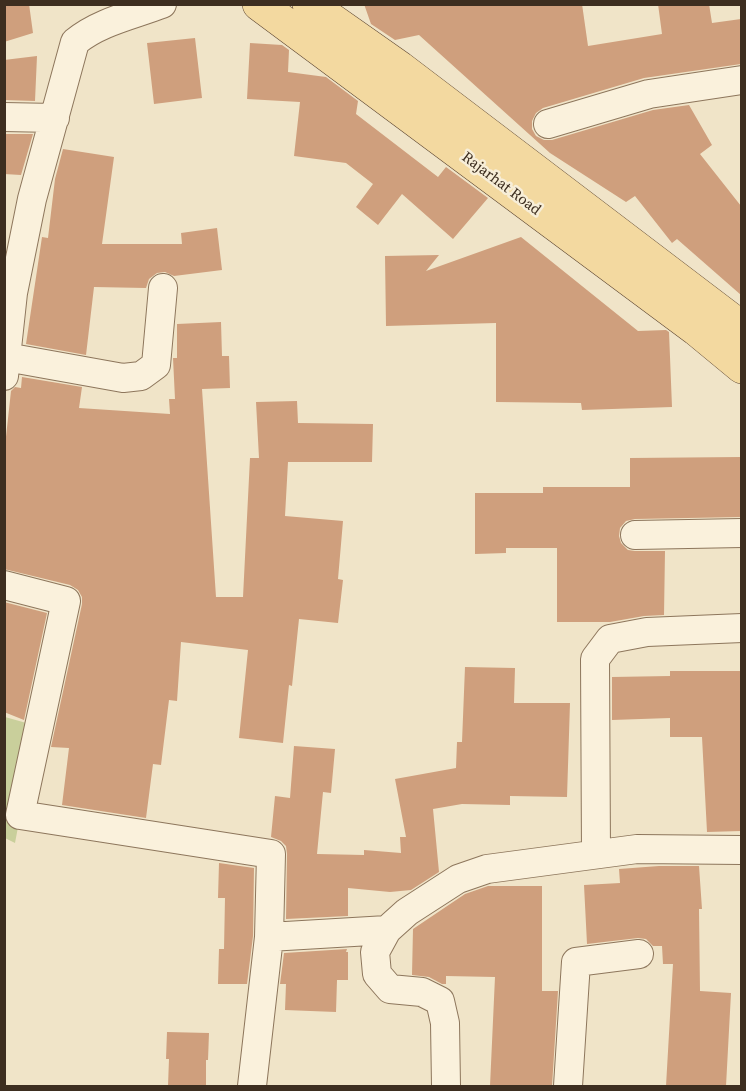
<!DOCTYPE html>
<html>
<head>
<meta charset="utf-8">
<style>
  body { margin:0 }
  #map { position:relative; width:746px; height:1091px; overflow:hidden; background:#f0e4c8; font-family:"Source Serif 4",serif }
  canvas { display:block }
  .frame { position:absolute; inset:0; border:6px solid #3d2e20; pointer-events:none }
</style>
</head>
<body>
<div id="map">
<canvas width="746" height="1091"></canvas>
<div class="frame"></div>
</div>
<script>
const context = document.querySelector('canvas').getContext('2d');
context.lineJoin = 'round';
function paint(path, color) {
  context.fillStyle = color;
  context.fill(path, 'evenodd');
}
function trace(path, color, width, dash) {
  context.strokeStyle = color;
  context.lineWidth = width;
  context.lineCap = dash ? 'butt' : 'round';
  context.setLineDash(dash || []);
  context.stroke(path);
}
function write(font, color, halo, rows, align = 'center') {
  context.font = font + ' "Source Serif 4",serif';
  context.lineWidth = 5;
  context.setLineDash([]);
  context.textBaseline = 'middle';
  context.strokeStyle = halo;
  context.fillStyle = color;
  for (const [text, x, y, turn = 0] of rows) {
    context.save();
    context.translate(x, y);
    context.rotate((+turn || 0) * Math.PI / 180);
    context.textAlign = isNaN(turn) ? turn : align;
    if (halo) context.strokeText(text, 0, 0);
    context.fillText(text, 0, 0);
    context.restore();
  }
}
const green = new Path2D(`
  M5,717l32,9 -22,117 -10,-5z`);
const building = new Path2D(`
  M4,4h25l4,29 -29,9z
  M364,4h218l6,42 74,-12 -4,-30h51l3,19 29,-4v45l-97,14 -101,30 -7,5 -4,8v8l4,7 8,4h8l101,-30 36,-5 23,40 -12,9 41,52v89l-64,-56 -5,4 -37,-47 -9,6 -76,-49 -131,-118 -24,5 -24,-16z
  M195,38l7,60 -48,6 -7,-61z
  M250,43l32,2 7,5 -1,22 38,5 32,24 -2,13 82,63 8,-10 42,31 -35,41 -51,-45 -24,31 -22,-18 17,-23 -27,-21 -52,-7 6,-54 -53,-3z
  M37,56l-2,45 -31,-1v-40z
  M4,134h29l-12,41 -17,-1z
  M63,149l51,8 -12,87h80l-1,-11 36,-5 5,42 -48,6 -9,-4 -8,1 -8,6 -3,9 -52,-1 -8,68 -60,-11 16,-107 6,1 7,-59z
  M521,237l117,94 28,-1 3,2 3,75 -90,3 -1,-7 -85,-1v-79l-110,3 -1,-70 54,-1 -13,16z
  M221,322l1,34h7l1,32 -28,1 14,208h27l7,-139h9l-3,-56 41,-1 1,22 75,1 -1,38h-84l-3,54 58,5 -5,58 5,1 -5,43 -39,-4 -7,67 -3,-1 -6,58 -44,-5 9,-88 -67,-8 -4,59 -8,-1 -8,65 -8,-1 -7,54 -84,-13 7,-57 -18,-1 31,-143v-7l-4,-7 -8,-5 -66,-16v-114l7,-64 4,-4 6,1 1,-11 60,10 -3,21 91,6 -1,-15h6l-2,-41h4v-34z
  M741,457v60l-106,2 -9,2 -6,7 -1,8 2,7 7,7 7,1h30l-1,64 -20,1 -34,6h-53v-74h-51v5l-31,1v-61h68v-6h87v-29z
  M4,602l43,11 -23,107 -20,-8z
  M465,667l50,1 -1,35h56l-3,94 -57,-1v9l-48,-1 -29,5 6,63 -28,18 -21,2 -42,-4v28l-62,3 1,-65 -1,-8 -5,-5 -10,-4 4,-41 15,2 4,-52 41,3 -4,44 -8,-1 -6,62 47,1v-5l37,3 -1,-16h6l-11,-58 61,-11 1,-26h5z
  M670,671h71v160l-34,1 -5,-95h-32v-19l-58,2v-43l58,-1z
  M219,863l35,5 -1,68 -6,48h-29l1,-35h5l1,-51h-7z
  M659,866h40l3,43h-3l1,82 31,2 -5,93h-60l7,-122h-10l-1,-18h-9l-7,-7 -8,-1 -51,6 -3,-59 36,-2 -1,-14z
  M488,886h54v105h16l-6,95h-62l5,-109 -49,-1v8h-4l-13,-7 -17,-2 1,-46 52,-35z
  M347,949l-1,3h2v28h-11l-1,32 -51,-2 1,-26h-6l4,-31z
  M167,1032l42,1 -1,27h-2v26h-38l1,-27h-3z`);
const minor = new Path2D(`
  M4,117l51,1
  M548,124l101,-30 93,-14
  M6,357l117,21 18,-2 15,-11 7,-77
  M4,376l9,-83 19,-94 43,-157c24,-20 58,-27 87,-38
  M635,535l107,-2
  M4,585l62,16 -46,214 251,39 -2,83
  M596,854l-1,-195 15,-20 37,-7 95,-4
  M252,1086l17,-149 118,-7
  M446,1086l-1,-63 -5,-22 -18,-9 -32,-3 -13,-15 -2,-22 12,-22 20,-18 51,-33 29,-10 150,-20 105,1
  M568,1086l8,-124 63,-8`);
const primary = new Path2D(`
  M259,4l437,325 46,38
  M309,4l91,64 342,260`);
const streetNames = [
  ["Rajarhat Road",501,184,37]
];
paint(green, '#c9cf9b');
paint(building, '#cf9f7d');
trace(minor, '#8d765c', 30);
trace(primary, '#5b4430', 34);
trace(minor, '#faf1dc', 28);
trace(primary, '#f3d9a0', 33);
write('15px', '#3d2e20', '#f7eed8', streetNames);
</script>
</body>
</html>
